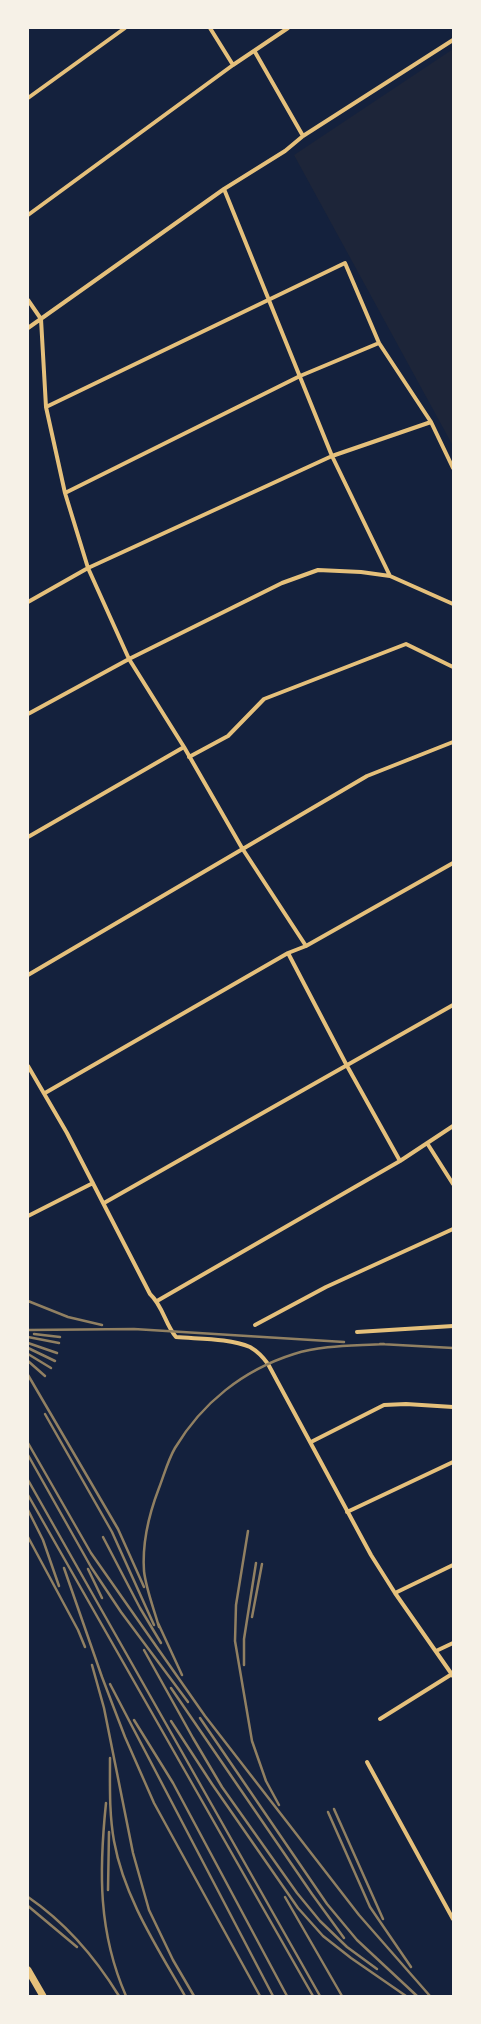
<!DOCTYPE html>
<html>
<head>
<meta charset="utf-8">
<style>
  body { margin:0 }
  #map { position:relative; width:481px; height:2024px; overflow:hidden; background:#14213d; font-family:Roboto,sans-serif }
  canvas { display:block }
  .frame { position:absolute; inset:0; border:29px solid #f6f1e7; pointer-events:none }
</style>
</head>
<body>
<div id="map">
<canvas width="481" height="2024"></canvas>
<div class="frame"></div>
</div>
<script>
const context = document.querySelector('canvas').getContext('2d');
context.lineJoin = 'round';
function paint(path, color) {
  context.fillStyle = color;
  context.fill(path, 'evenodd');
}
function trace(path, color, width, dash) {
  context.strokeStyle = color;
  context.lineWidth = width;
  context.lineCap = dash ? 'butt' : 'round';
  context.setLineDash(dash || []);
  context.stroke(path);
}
const green = new Path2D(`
  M453,49v397l-159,-291z`);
const minor = new Path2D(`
  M210,28l23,37
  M255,52l48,84
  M28,98l97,-70
  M224,189l108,267 58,120
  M28,215l205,-150 55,-37
  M28,300l13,19 5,88 19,86 23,75 41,91 55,88 58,101 64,98
  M28,328l196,-139 61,-38 18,-15 150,-96
  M46,407l299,-144 34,80 52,79 22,46
  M65,493l235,-117 79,-33
  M28,602l60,-34 244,-112 99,-34
  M28,714l101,-55 153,-76 36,-13 43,2 29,4 63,28
  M189,757l39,-21 36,-37 142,-55 47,23
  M28,837l156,-90
  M288,953l58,111 54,97
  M28,975l339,-199 86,-34
  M28,1066l39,67 83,161c13,12 15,30 26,43 22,2 54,1 74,10 7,4 13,10 18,17l103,191 24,38 58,83
  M45,1093l243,-140 18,-7 147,-83
  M427,1143l26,41
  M104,1203l349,-198
  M28,1216l65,-33
  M157,1301l243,-140 53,-35
  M255,1325l71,-38 127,-58
  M357,1332l96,-6
  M311,1442l73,-37 22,-1 47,3
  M347,1512l106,-50
  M395,1593l58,-28
  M436,1651l17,-8
  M380,1719l72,-45
  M367,1762l86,157`);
const primary = new Path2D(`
  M28,1970l15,26`);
const rail = new Path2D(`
  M28,1301l40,16 34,8
  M28,1330l106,-1 210,13
  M34,1334l26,3
  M28,1337l31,6
  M28,1343l29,10
  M380,1344l73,4
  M28,1348l27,13
  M28,1354l23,14
  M28,1361l17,15
  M28,1375l90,154 26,58
  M45,1414l67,118 42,93
  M28,1443l63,110 114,163 154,199 71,81
  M28,1455l63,112 30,45 67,90
  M28,1480l292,516
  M28,1495l285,501
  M28,1510l15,30 16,46
  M248,1531l-12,74 -1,36 17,100 14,40 13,24
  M28,1537l50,93 7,17
  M103,1537l37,71 21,35
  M64,1568l38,109 23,60 29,66 106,193
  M88,1569l14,29
  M252,1617l10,-53
  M158,1623l24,52
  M159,1627c-5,-18 -13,-38 -15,-56 -2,-29 5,-57 15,-83 5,-13 9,-28 16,-40 27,-45 68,-78 119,-94 28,-9 60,-8 90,-10
  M144,1650l49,88 29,49 75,106 23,28 27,26 30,22
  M92,1665l12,43 29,145 16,57 24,50 21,36
  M244,1665v-26l12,-76
  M110,1684l163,312
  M171,1688l141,206 32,44
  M200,1718l127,186 30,36 60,56
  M134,1720l39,63 114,213
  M171,1721l41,63 86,124 25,28 28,22 55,38
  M110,1758c0,27 -1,55 4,83 10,56 43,106 71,155
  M106,1803c-7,68 -8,129 20,193
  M334,1809l49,110
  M328,1812l42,95 41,60
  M108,1890l1,-58
  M28,1897c38,26 67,60 91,99
  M285,1897l57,99
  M28,1906l49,41`);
paint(green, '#1d2539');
trace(minor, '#e5c07b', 4);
trace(primary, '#e5c07b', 7);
trace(rail, '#918062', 2.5);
</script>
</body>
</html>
